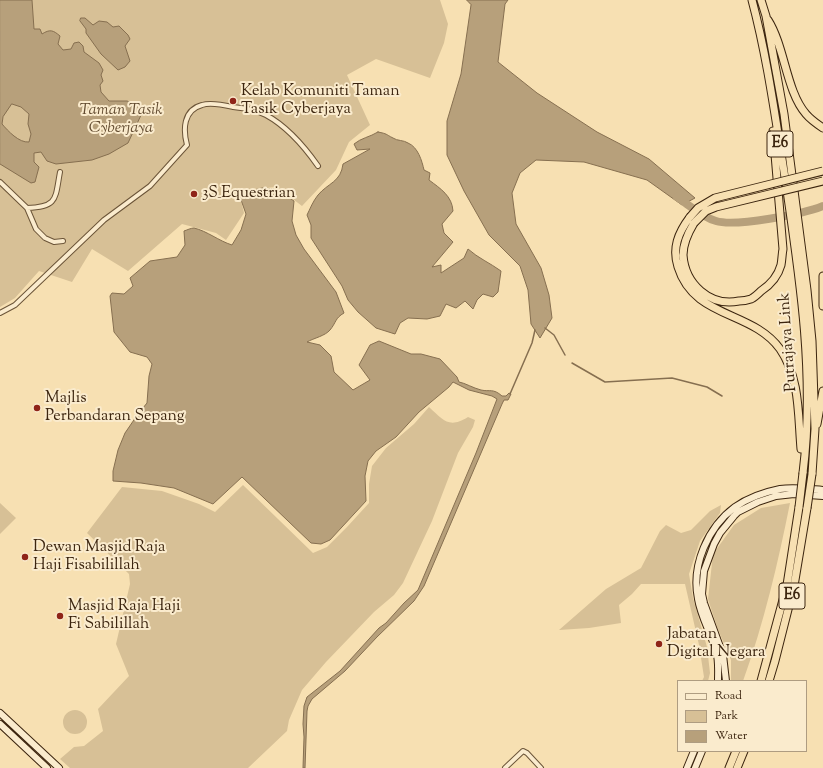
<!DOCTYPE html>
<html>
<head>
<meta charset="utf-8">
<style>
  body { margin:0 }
  #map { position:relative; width:823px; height:768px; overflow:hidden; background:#f7e0b2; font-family:"Sorts Mill Goudy",serif }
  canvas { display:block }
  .legend { position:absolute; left:677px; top:680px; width:130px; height:72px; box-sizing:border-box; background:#faebcd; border:1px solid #ae9c81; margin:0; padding:5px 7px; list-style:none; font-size:12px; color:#3c250f }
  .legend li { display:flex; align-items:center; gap:8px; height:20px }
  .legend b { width:20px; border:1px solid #ae9c81 }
</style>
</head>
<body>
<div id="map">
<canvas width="823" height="768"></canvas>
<ul class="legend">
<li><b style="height:5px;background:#faebcd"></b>Road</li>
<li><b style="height:11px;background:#d7c096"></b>Park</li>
<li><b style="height:11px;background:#b7a07b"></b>Water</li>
</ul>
</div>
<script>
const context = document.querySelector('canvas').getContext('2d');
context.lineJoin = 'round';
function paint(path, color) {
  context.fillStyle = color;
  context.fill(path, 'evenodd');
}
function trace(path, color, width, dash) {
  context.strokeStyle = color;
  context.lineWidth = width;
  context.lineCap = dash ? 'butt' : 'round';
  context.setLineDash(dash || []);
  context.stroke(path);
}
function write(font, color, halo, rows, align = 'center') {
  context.font = font + ' "Sorts Mill Goudy",serif';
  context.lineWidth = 4;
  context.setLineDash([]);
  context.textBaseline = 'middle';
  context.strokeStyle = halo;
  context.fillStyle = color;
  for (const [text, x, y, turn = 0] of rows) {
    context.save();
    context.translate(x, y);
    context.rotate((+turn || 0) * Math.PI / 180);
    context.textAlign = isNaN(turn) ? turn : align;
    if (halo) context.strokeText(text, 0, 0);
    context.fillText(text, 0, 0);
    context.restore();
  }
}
const green = new Path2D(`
  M0,0h440l8,24 -4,19 -14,35 -54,-19 -29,16 23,50 -21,17 -13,28 -34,36 -25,-19 -27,2 -10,8 4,16 -18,27 -10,-7 -34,-9 -54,47 -36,-22 -20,33 -33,-11 -24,27 -15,9z
  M429,407c14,13 20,22 39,10l7,3 -2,7 -15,26 -26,68 -29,62 -9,12 -20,17 -48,50 -24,28 -13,30 -2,11 -39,37h-178l-10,-9 14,-12 10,-1 19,-15 -5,-22 31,-33 -13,-32 14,-60 -1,-10 -42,-41 35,-46 40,4 37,13 16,8 28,-27 70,68 14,-6 20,-20 22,-24v-19l3,-18 14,-18 28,-24z
  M0,503l16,15 -16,16z
  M790,503c-12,60 -26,120 -47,178h-12v-21l-14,-33 -9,-28 5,-45 21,-29 27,-17z
  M721,505l-1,8 -20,28 -11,33 4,24 14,49 3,26 -2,8h-6l2,-4 -5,-32 -14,-61h-44l-9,10 -13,11 2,18 -32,5 -30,2 47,-41 35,-21 19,-37 6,-6 15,8 10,-3 19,-19z
  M63 722a12 12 0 1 1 24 0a12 12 0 1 1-24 0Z`);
const water = new Path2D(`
  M0,0h32l2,29h6l2,5c8,-5 11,-4 18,2l-2,8 5,6 8,-1 3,-6 5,-1 4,4 1,6 15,11 4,7 -2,5 2,6 -3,4 1,7 8,9h18l12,4 3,8 -14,30 -19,11 -17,6 -36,4 -9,-3 -6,-9 -7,1v9l5,5 -4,15 -4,1 -31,-19zM12,104l9,3 8,7 -1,10 3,10 -2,8c-10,1 -21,-11 -27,-18l1,-7z
  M467,0h41l-3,4 -7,58 39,31 60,39 52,27 46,39 -13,7 -35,-25 -63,-18 -48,-2 -16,13 -8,20 4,31 25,44 8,27 3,23 -12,20 -9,-14 -3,-34 -8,-24 -31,-31 -25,-44 -17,-36v-34l14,-47 10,-69z
  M81,18h4l8,7 6,-4 8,1 6,5 6,-1 9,9 2,4 -5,7 5,15 -5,6 -7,3 -17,-16 -15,-21v-4l-6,-8z
  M378,132c10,2 7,2 15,6 4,3 11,2 15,5 10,4 14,18 16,27l6,3 -1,7c12,9 23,16 24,31l-11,13 2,9 9,9 -21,25 9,-2v8l23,-15 4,-9c10,9 22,14 33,22l-3,21 -5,5 -10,-3 -6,6 -4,9 -8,-8 -9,7 -10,-4 -6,12 -13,3 -19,-1 -8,5 -5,11 -19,-6 -18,-16 -10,-12 -6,-14 -31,-48v-13l-4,-10c3,-6 6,-14 11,-20 10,-12 23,-13 25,-31l27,-15 -13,1 -3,-6c7,-6 16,-7 24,-12z
  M263,188l13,1 18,12 -2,20 4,14 8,14 32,43 8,21c-9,5 -8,10 -14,17 -5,6 -16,8 -23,12l13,3 11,11 3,16 19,18 17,-10 -11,-15 11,-20 9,-4 32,13h10l19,5 17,18 2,5c6,1 14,6 22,8 9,2 12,-2 21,6h4l3,-3 2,1 -3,6h-4l-2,4 -78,182 -10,15 -37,36 -32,34 -33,28 -4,7 -1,5 -2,57h-2l1,-31 -1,-13 1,-18 3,-9 33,-26 39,-43 7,-5 18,-20 14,-13 58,-137 21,-54 -5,-3 -23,-6 -16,-8 -4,5 -30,25 -23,25 -20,14 -8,10 -3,15 1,25 -36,39 -9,4 -10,-1 -69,-66 -29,27 -39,-16 -33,-5 -28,-2v-10l5,-21 7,-17 13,-19 9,-11 2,-27 3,-12 -5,-7 -17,-5 -16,-20 -4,-36 2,-3 12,1 9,-8 -3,-8 20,-17 27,-4 8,-12 -1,-14c3,-1 7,-3 10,-3 13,3 25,13 38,17l9,-15 5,-16 -6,-17 9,-6z`);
const stream = new Path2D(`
  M545,328l9,7 11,20
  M572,363l33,19 67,-4 35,9 15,9
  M510,394l22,-51 3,-13`);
const river = new Path2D(`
  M677,197c12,8 25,20 39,24 19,6 88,-7 107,-15`);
const street = new Path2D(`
  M0,182l27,26 9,21 9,9 9,4 9,-1
  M27,208c31,-1 28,-9 33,-36
  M0,313l15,-8 89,-85 46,-34 37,-41c-4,-15 -4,-35 15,-40 9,-3 22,0 31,2 11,1 23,3 33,8 22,12 38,31 52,51
  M505,768l18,-17 4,2 14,15`);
const secondary = new Path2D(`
  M718,681c0,-10 1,-21 -2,-30 -5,-18 -15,-34 -18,-52 -7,-34 10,-72 37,-92 13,-9 30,-15 45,-18 14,-2 29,0 43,1
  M726,681l-3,-26 -19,-52 -2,-9 2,-23 10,-27 6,-11 14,-17 4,-4 20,-10 18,-6 18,-2 29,2
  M0,713l59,55
  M0,724l47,44
  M687,768l7,-17
  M695,768l7,-17`);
const highway = new Path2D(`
  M752,0c16,60 24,123 34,184 14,95 29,193 17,289
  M761,0l5,16 18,98 23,176 5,51 3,88 -3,45
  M768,20c17,27 18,71 38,94 5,6 11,10 17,14
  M690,217c-12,16 -18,31 -12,50 16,52 74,43 102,82 20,29 18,65 21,100
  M694,223c-6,10 -11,20 -11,32 2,29 27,52 56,46 4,0 9,-1 12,-2 4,-2 7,-5 10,-8 9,-6 17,-15 20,-26 1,-5 1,-11 2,-16l-10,-118
  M823,276v30
  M817,424l6,-33
  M761,681l26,-96 12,-78
  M769,681l6,-20 19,-75 13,-78
  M729,768l7,-17
  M737,768l7,-17`);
const highwayBridge = new Path2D(`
  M690,217l8,-9 17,-10 108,-27
  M694,223l12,-12 10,-4 107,-26
  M799,507l4,-34
  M807,508l5,-34`);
const markers = [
  [233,101,4,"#8f2418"],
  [194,194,4,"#8f2418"],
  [37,408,4,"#8f2418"],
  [25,557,4,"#8f2418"],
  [60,616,4,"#8f2418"],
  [659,644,4,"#8f2418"]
];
const shields = [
  [780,144,26],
  [792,596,26]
];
const shieldNames = [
  ["E6",780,144],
  ["E6",792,596]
];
const poiNames = [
  ["Kelab Komuniti Taman",241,92],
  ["Tasik Cyberjaya",241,110],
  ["3S_Equestrian",202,194],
  ["Majlis",45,399],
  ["Perbandaran Sepang",45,417],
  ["Dewan Masjid Raja",33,548],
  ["Haji Fisabilillah",33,566],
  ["Masjid Raja Haji",68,607],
  ["Fi Sabilillah",68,625],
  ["Jabatan",667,635],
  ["Digital Negara",667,653]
];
const parkNames = [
  ["Taman Tasik",121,111],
  ["Cyberjaya",121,129]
];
const streetNames = [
  ["Putrajaya Link",789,342,-94]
];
paint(green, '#d7c096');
paint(water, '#b7a07b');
trace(water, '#866f50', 1);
trace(stream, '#866f50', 1.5);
trace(river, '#b7a07b', 8);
trace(street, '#6b5438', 6);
trace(secondary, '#3c250f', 8);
trace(highway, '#3c250f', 9);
trace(street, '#faebcd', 4);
trace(secondary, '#faebcd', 6);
trace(highway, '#f7e0b2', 7);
trace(highwayBridge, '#3c250f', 9, []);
trace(highwayBridge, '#f7e0b2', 7);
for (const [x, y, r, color] of markers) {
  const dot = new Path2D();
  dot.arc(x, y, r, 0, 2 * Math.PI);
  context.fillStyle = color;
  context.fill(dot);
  trace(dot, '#faebcd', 1.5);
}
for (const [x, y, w] of shields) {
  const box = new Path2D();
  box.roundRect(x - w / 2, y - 13, w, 26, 3);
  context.fillStyle = '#faebcd';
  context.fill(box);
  trace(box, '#3c250f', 1);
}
write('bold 15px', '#3c250f', null, shieldNames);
write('16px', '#3c250f', '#faebcd', poiNames, 'left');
write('italic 16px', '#634c31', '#faebcd', parkNames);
write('16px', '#3c250f', '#faebcd', streetNames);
</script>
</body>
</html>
